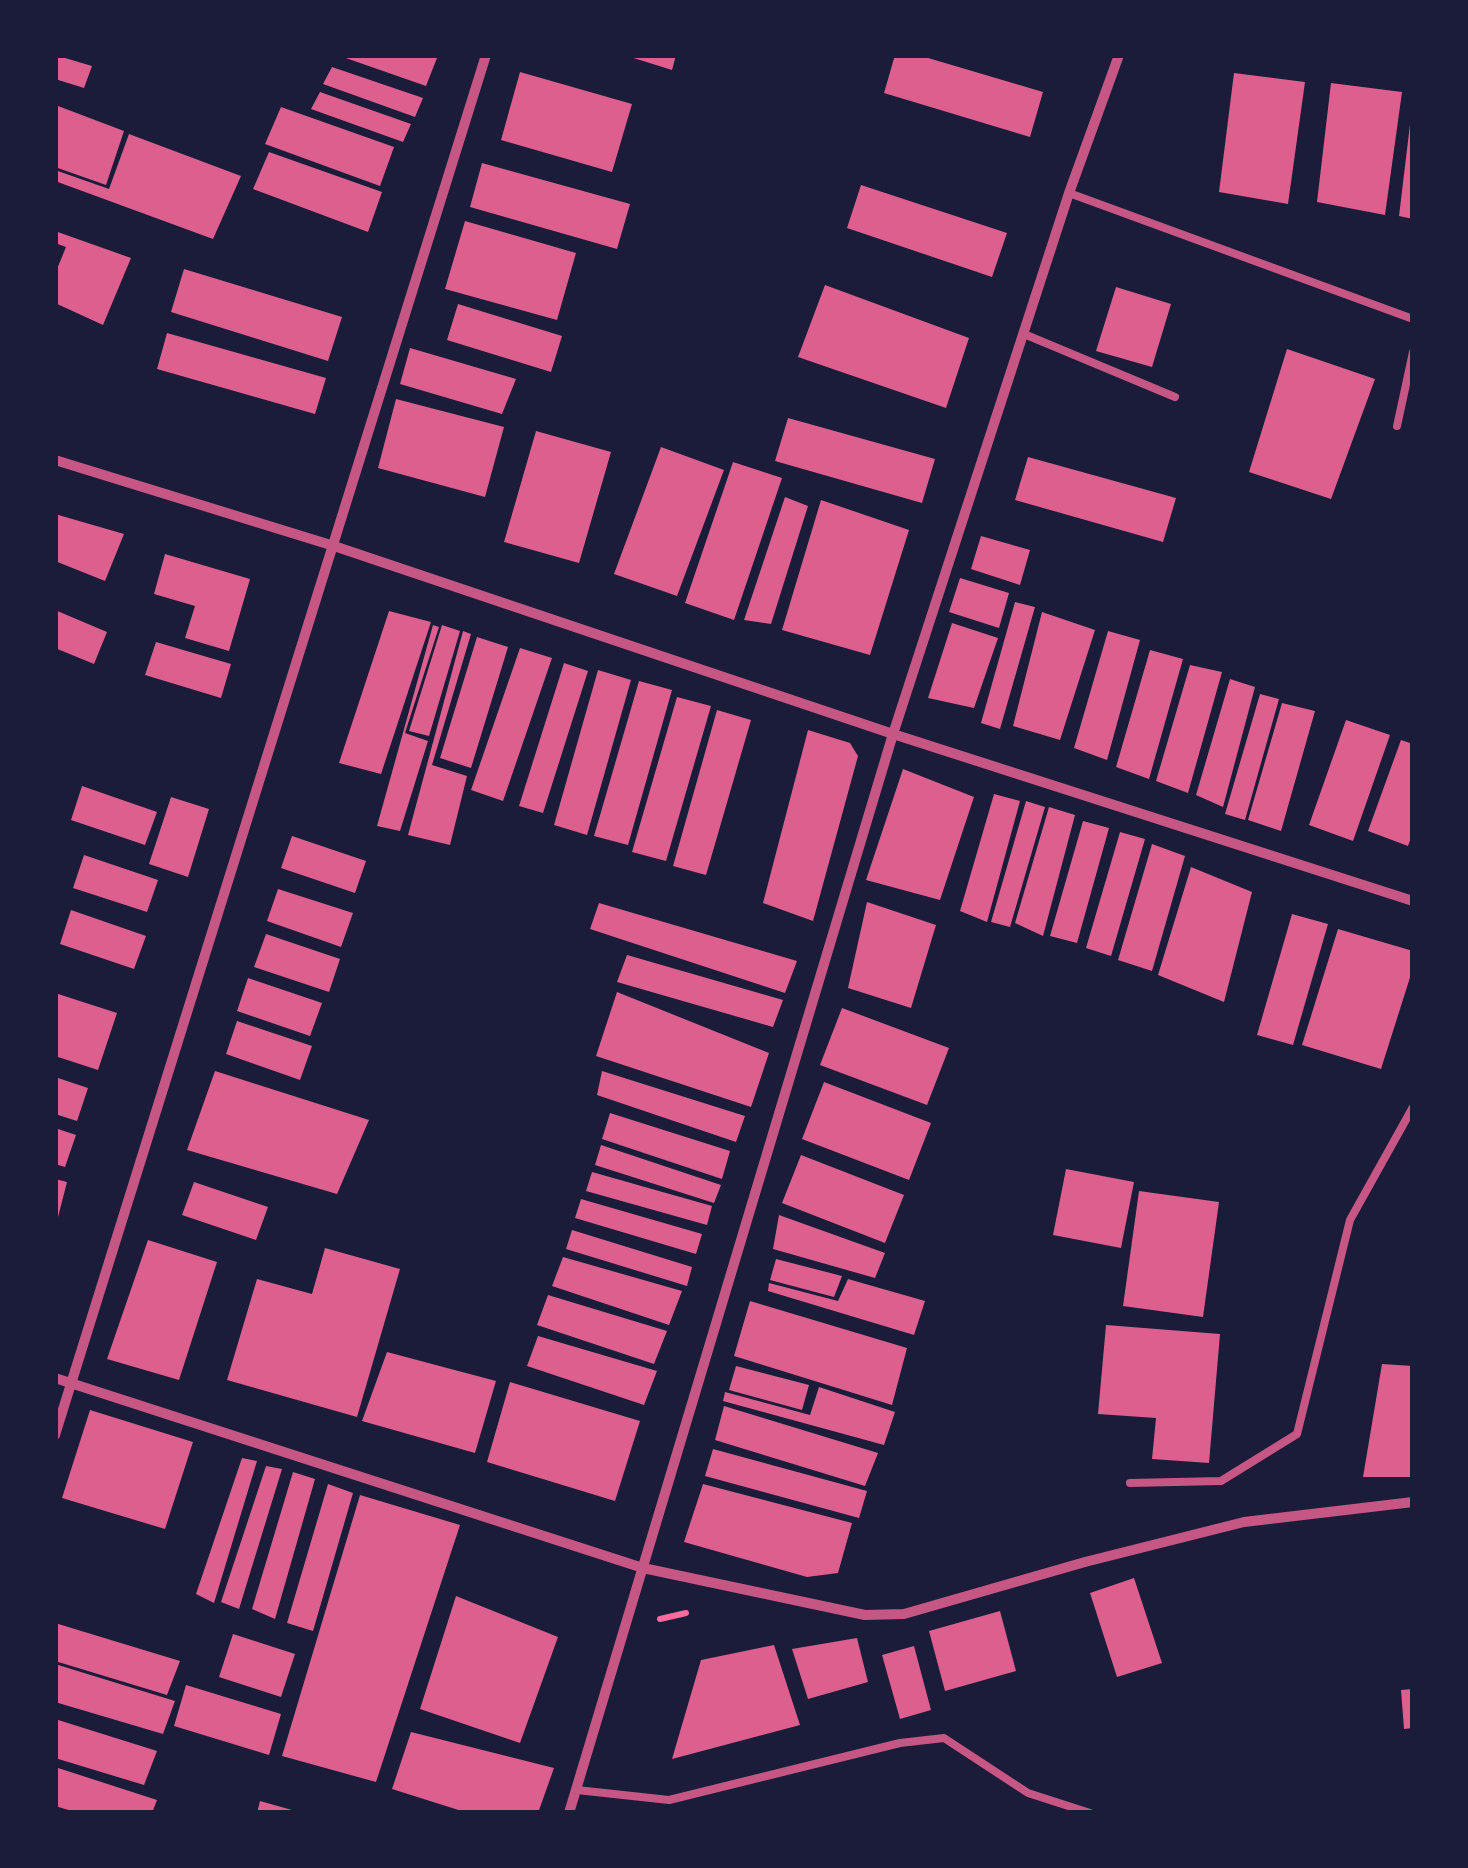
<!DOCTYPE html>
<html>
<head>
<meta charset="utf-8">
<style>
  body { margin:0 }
  #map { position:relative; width:1468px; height:1868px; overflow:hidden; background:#1b1b3a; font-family:Quicksand,sans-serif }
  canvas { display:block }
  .frame { position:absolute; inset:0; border:58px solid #1b1b3a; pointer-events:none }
</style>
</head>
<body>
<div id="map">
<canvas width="1468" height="1868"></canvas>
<div class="frame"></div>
</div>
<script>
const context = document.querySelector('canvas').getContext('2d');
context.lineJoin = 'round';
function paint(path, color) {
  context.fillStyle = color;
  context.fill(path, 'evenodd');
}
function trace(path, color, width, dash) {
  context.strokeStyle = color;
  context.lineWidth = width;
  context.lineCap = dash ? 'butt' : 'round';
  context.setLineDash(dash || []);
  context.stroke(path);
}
const building = new Path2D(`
  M55,55l37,11 -8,22 -29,-9z
  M428,55l9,3 -11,28 -86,-30z
  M624,55h52l-4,15z
  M895,55h23l125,37 -13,45 -146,-44z
  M332,67l91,31 -8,19 -92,-33z
  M520,72l112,32 -20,68 -111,-32z
  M1234,73l71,9 -17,122 -69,-12z
  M1331,83l71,9 -17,123 -68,-13z
  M320,92l91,32 -8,18 -92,-33z
  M58,106l66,25 -18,54 -51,-18v-53z
  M281,107l113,40 -14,39 -115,-42z
  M1411,116h2v103l-14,-3z
  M129,134l112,42 -28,63 -158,-58v-11l54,19z
  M269,152l113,40 -14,40 -115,-43z
  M482,163l148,41 -13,45 -147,-42z
  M861,185l146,48 -15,44 -145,-49z
  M465,221l111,32 -19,67 -112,-31z
  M55,231l76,27 -28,67 -48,-22v-29l11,-27 -11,-4z
  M184,269l158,48 -14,44 -157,-49z
  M825,285l144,53 -23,70 -148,-51z
  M1116,287l55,17 -19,63 -56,-16z
  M458,304l104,32 -11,36 -104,-32z
  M167,333l159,45 -11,36 -158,-45z
  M410,348l106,31 -14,35 -102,-30z
  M1287,349l88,30 -44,120 -82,-27z
  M396,399l108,28 -19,70 -107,-29z
  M788,418l147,41 -13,44 -147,-42z
  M536,431l75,21 -32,111 -75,-21z
  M661,447l63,23 -47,126 -63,-22z
  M1028,457l148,41 -13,44 -148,-42z
  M733,462l49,16 -48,142 -49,-17z
  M785,497l23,9 -37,118 -27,-4z
  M821,500l88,30 -39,125 -88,-25z
  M55,514l69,20 -19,47 -50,-20z
  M981,536l49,14 -10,35 -49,-16z
  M165,554l85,25 -21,72 -44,-13 10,-32 -41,-12z
  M960,578l49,15 -10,35 -50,-16z
  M1015,602l20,5 -35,122 -19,-6z
  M55,610l52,22 -13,32 -39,-16z
  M389,611l42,11 -50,152 -42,-11z
  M1042,612l53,18 -35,110 -47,-14z
  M952,623l46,15 -24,70 -46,-10z
  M433,625l6,2 -34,106 23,8 -28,90 -23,-5z
  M442,625l18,6 -31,105 -20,-5z
  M463,631l8,3 -39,131 35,11 -17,69 -42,-10z
  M1108,631l32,9 -33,120 -33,-12z
  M477,637l31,10 -37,121 -31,-10z
  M156,642l75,22 -10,34 -76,-23z
  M520,648l32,10 -49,143 -32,-11z
  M1150,650l33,9 -34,120 -33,-12z
  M564,663l24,8 -45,142 -24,-7z
  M1190,665l32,7 -34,121 -32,-12z
  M598,670l33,10 -44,155 -33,-10z
  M1230,679l25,8 -32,120 -27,-12z
  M639,681l33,9 -44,155 -34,-9z
  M1260,694l19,5 -34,121 -20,-6z
  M677,697l34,9 -45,155 -34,-9z
  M1282,703l33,8 -34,120 -33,-11z
  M717,710l34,10 -45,155 -33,-9z
  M1346,720l44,15 -37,106 -44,-16z
  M808,730l42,13 8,13 -45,165 -50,-18z
  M1401,740l12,4v88l-5,14 -40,-15z
  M903,769l71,28 -34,103 -74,-20z
  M82,786l75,26 -12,33 -74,-25z
  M994,794l26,7 -33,121 -27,-11z
  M171,797l38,12 -21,68 -39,-13z
  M1026,801l19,6 -35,120 -19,-5z
  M1049,807l26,8 -32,121 -28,-13z
  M1083,821l26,7 -32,115 -27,-7z
  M1120,832l25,7 -34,117 -25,-8z
  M292,836l74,25 -11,32 -74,-25z
  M1152,844l33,12 -33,115 -34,-11z
  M84,855l74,25 -11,32 -74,-24z
  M1191,867l61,25 -28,110 -66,-27z
  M278,889l75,24 -12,34 -74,-26z
  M867,902l69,23 -25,83 -63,-20z
  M599,903l198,58 -12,32 -195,-64z
  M71,910l75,26 -12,33 -74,-25z
  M1292,914l36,10 -35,121 -36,-10z
  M1338,929l75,22v17l-32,101 -79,-24z
  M266,934l74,25 -11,33 -75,-25z
  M627,955l156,45 -10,27 -156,-45z
  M248,978l74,25 -12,33 -73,-25z
  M617,992l152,61 -18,54 -155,-51z
  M55,993l62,20 -19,57 -43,-14z
  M842,1008l107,40 -22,57 -107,-40z
  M237,1021l75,25 -12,34 -74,-26z
  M215,1071l154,49 -32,74 -150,-44z
  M602,1071l143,45 -9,26 -139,-47z
  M55,1077l33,11 -11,33 -22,-7z
  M824,1082l107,41 -22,57 -107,-41z
  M610,1113l120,38 -8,28 -120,-40z
  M55,1128l21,7 -11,32 -10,-3z
  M601,1145l120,40 -7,18 -119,-38z
  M801,1155l103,40 -19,48 -103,-40z
  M1066,1169l68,13 -13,66 -68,-13z
  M592,1172l120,34 -5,19 -121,-34z
  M55,1179l12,3 -11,43h-1z
  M194,1182l74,25 -12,33 -74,-25z
  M1139,1191l80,11 -16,115 -80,-11z
  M581,1199l121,35 -6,20 -121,-36z
  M779,1215l106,38 -10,25 -102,-29z
  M572,1230l120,37 -5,19 -121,-37z
  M148,1240l69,22 -38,118 -72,-21z
  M325,1248l75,21 -43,148 -130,-37 30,-101 55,15z
  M563,1257l119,34 -13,34 -117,-39z
  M776,1259l66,17 -8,21 -64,-17z
  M848,1279l77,22 -11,34 -146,-44 1,-8 69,18z
  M548,1295l119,36 -13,33 -117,-39z
  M750,1301l157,47 -15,57 -158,-49z
  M1106,1325l114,9 -11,129 -57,-4 4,-41 -58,-4z
  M538,1336l119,35 -13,34 -117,-39z
  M387,1352l109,29 -21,72 -113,-32z
  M1382,1364l31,2v111h-50z
  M736,1366l73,19 -7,25 -73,-20z
  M510,1382l130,39 -25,80 -128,-39z
  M819,1387l76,25 -11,33 -161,-44 2,-9 85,23z
  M724,1406l154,47 -13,33 -150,-46z
  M90,1410l103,32 -28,87 -103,-31z
  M713,1449l154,42 -8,27 -154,-42z
  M242,1458l15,3 -43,142 -18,-9z
  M266,1466l16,3 -43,140 -18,-7z
  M293,1472l22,7 -40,140 -23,-10z
  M328,1484l25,9 -40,138 -26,-8z
  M703,1484l149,39 -14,50 -31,4 -123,-35z
  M360,1495l100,30 -84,257 -94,-26z
  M1134,1578l28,85 -45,14 -27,-84z
  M456,1596l102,41 -38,106 -100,-34z
  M1000,1611l16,60 -71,20 -16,-60z
  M55,1623l125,38 -13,34 -112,-34z
  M233,1634l62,20 -14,43 -62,-20z
  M857,1638l11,44 -60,17 -16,-50z
  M774,1645l26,80 -128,34 29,-99z
  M914,1646l17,64 -31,9 -18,-64z
  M55,1664l120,37 -12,33 -108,-32z
  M186,1685l95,29 -12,41 -95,-29z
  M1413,1689v39l-9,1 -3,-39z
  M55,1719l102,32 -13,34 -89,-27z
  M411,1732l143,36 -16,45h-70l-76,-24z
  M55,1767l102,33 -5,13h-73l-24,-7z
  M260,1801l39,11v1h-42z`);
const path = new Path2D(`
  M660,1619l26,-6`);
const service = new Path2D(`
  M1069,193l344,126
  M1024,334l151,63
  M1397,426l16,-74
  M1130,1483l91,-2 76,-47 53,-214 63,-113
  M577,1790l92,10 231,-57 44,-5 84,55 62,20`);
const minor = new Path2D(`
  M55,460l279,86 559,188 520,167
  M55,1378l588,190 222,47 39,-1 181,-52 159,-40 169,-20
  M55,1435l431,-1380
  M569,1813l324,-1079 176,-541 50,-138`);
paint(building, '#dd5f8e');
trace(path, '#ff6b9d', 6);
trace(service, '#c65784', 8);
trace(minor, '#c65784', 10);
</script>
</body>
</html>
